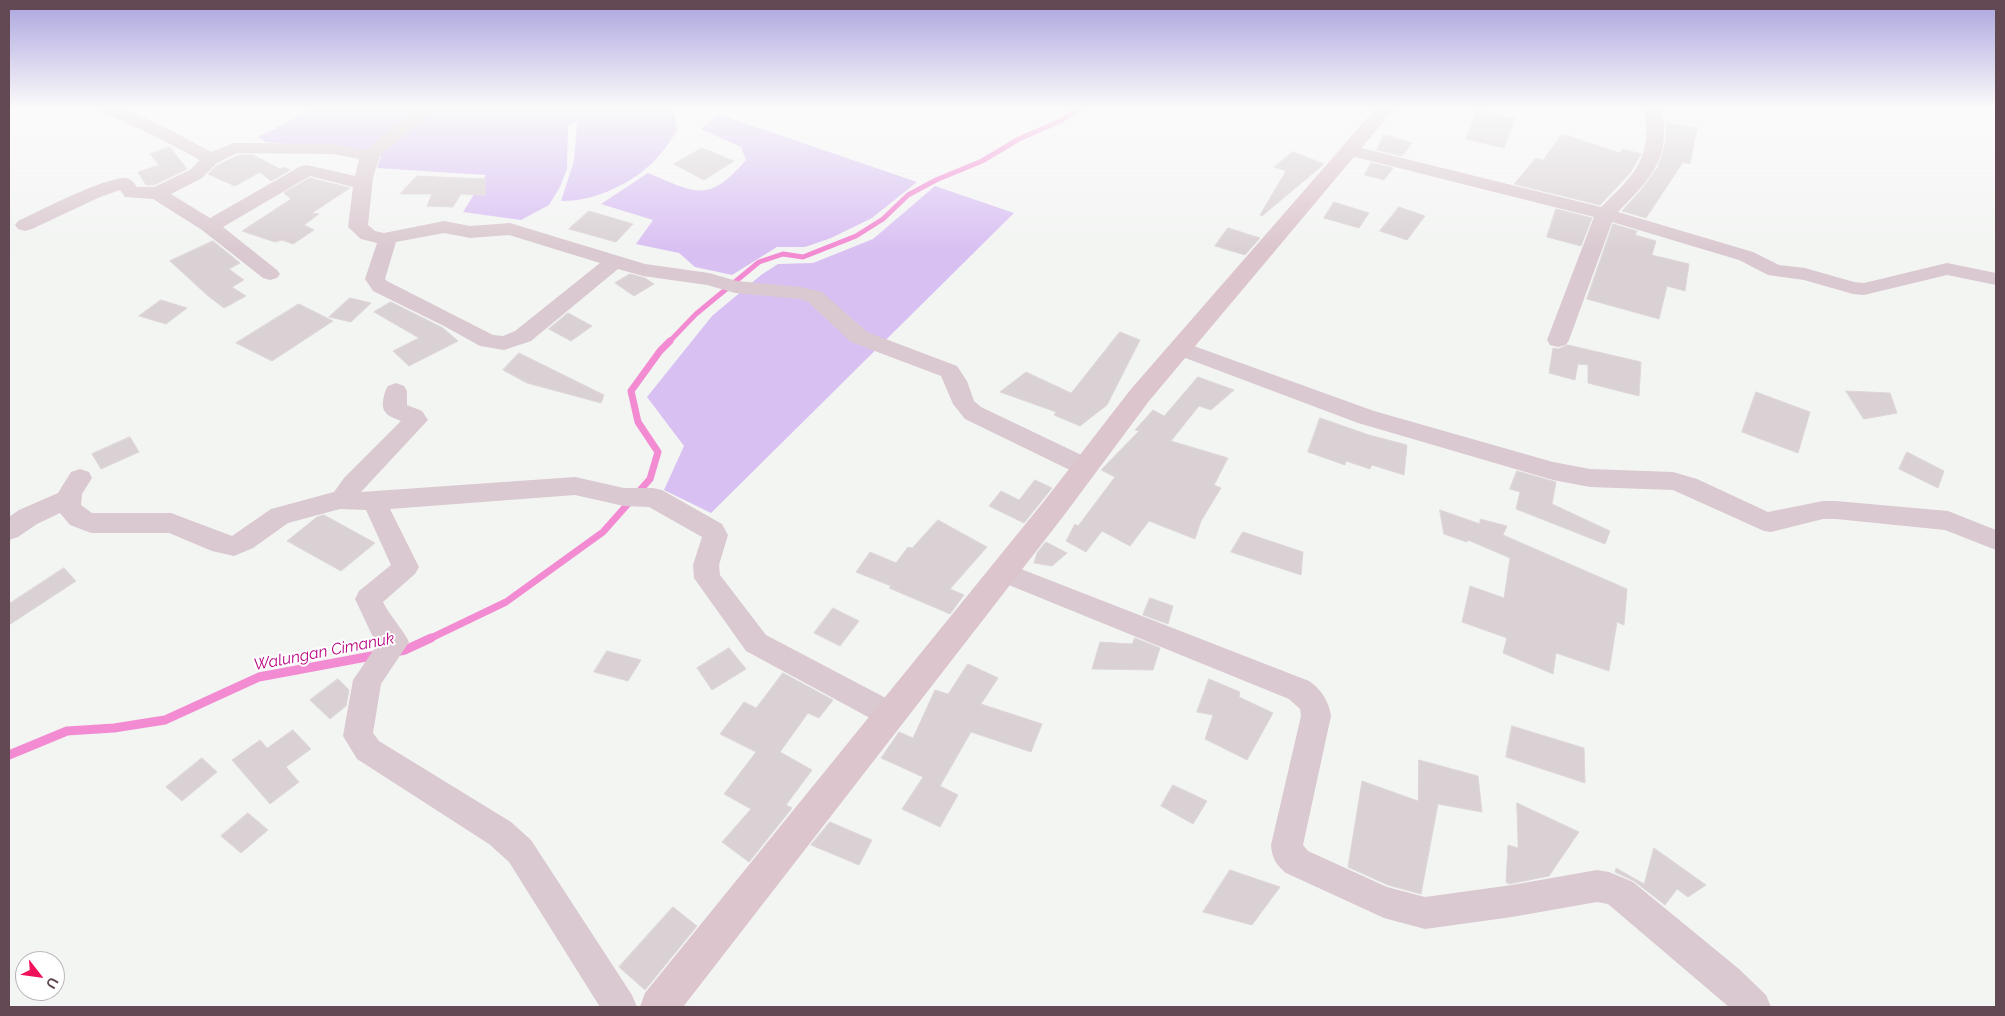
<!DOCTYPE html>
<html>
<head>
<meta charset="utf-8">
<style>
  body { margin:0 }
  #map { position:relative; width:2005px; height:1016px; overflow:hidden; background:#f3f5f3; font-family:Raleway,sans-serif }
  canvas { display:block }
  .frame { position:absolute; inset:0; border:10px solid #624953; pointer-events:none }
  .north { position:absolute; left:15px; top:951px; width:50px; height:50px; box-sizing:border-box; background:#fff; border:1px solid #c0b6ba; border-radius:50%; rotate:120deg; font-size:14px; font-weight:700; line-height:20px; text-align:center; color:#624953 }
  .north::after { content:''; display:block; margin:auto; width:18px; height:22px; background:#f1115a; clip-path:polygon(50% 0,100% 100%,50% 72%,0 100%) }
</style>
</head>
<body>
<div id="map">
<canvas width="2005" height="1016"></canvas>
<div class="frame"></div>
<div class="north">U</div>
</div>
<script>
const context = document.querySelector('canvas').getContext('2d');
context.lineJoin = 'round';
function paint(path, color) {
  context.fillStyle = color;
  context.fill(path, 'evenodd');
}
function trace(path, color, width, dash) {
  context.strokeStyle = color;
  context.lineWidth = width;
  context.lineCap = dash ? 'butt' : 'round';
  context.setLineDash(dash || []);
  context.stroke(path);
}
function write(font, color, halo, rows, align = 'center') {
  context.font = font + ' Raleway,sans-serif';
  context.lineWidth = 4;
  context.setLineDash([]);
  context.textBaseline = 'middle';
  context.strokeStyle = halo;
  context.fillStyle = color;
  for (const [text, x, y, turn = 0] of rows) {
    context.save();
    context.translate(x, y);
    context.rotate((+turn || 0) * Math.PI / 180);
    context.textAlign = isNaN(turn) ? turn : align;
    if (halo) context.strokeText(text, 0, 0);
    context.fillText(text, 0, 0);
    context.restore();
  }
}
const green = new Path2D(`
  M315,108h287l-34,18 -1,43 -7,18 -11,18 -28,15 -58,-8 23,-37 -109,-7 4,-12 -17,-6 -99,-8 -7,-5z
  M604,108h62l8,3 3,20c-8,12 -16,24 -27,34 -23,21 -59,37 -89,36l13,-40 3,-39z
  M718,114l199,68 -45,36 -41,20 -26,9h-28l-45,28 -37,-8 -16,-14 -43,-9 17,-24 -52,-16 47,-31c48,20 60,31 98,-13l-5,-13 -40,-18z
  M935,186l79,27 -303,300 -47,-23 20,-44 -37,-49 65,-81 49,-41 17,-11 35,-1 60,-24z`);
const streamFar2 = new Path2D(`
  M669,342l27,-28 63,-52 24,-8 20,3 53,-21 27,-17 25,-24 28,-15 46,-19 37,-22 41,-18 21,-13`);
const streamFar1 = new Path2D(`
  M429,639l77,-37 97,-70 47,-53 8,-27 -20,-30 -7,-31 29,-40 10,-10`);
const stream = new Path2D(`
  M395,652l10,-2 26,-12
  M9,755l58,-24 47,-3 51,-8 94,-43 118,-22`);
const building = new Path2D(`
  M1478,110l37,9 -11,29 -38,-9z
  M1666,123l31,5 -7,36 -7,-2 -37,56 -24,-7 20,-22 16,-22 8,-26z
  M1562,134l58,19 3,-4 18,5 -11,19 -30,32 -86,-21 22,-26 7,2z
  M1384,135l28,8 -10,13 -25,-6z
  M170,147l17,22 -33,16h-8l-8,-13 21,-7 -9,-11z
  M702,148l32,13 -30,19 -30,-16z
  M1293,152l31,12 -62,52 -2,-1 26,-44 -12,-4z
  M239,155h14l27,14 3,-2 7,3 -19,11 -11,-9 -25,14 -27,-12 8,-8z
  M1371,163l22,5 -9,12 -19,-5z
  M417,176l68,3v16l-24,-1 -8,13 -26,-1 5,-12h-32z
  M310,178l40,10 -38,25 7,1 -15,11 10,5 -21,14 -11,-4 -7,2 -33,-11 49,-32 -7,-6z
  M1334,202l35,11 -10,15 -35,-10z
  M1399,207l26,9 -18,24 -27,-9z
  M1556,209l36,9 -11,28 -34,-9z
  M589,211l44,13 -17,18 -47,-13z
  M1613,224l24,7 -2,4 21,6 -4,14 37,9 -4,27 -18,-5 -8,33 -72,-20z
  M1228,228l32,10 -15,17 -30,-9z
  M213,241l27,22 -11,6 15,11 -12,7 14,9 -22,12 -16,-12 -38,-35z
  M630,274l15,4 9,6 -20,12 -19,-13z
  M350,298l21,5 -20,19 -22,-5z
  M161,300l26,8 -21,16 -27,-8z
  M391,302l52,26 15,13 -49,25 -16,-15 26,-13 -45,-26z
  M299,304l34,17 -61,40 -36,-18z
  M568,313l24,13 -21,15 -22,-12z
  M1120,332l20,8 -33,65 -27,21 -26,-11 2,-3 -56,-20 26,-20 45,21z
  M1568,345l73,17 -2,34 -51,-13v-18l-10,-1 -3,16 -26,-7 4,-25 5,1z
  M519,353l85,42 -3,8 -74,-20 -24,-13z
  M1198,377l36,13 -23,20 -12,-4 -28,35 57,17 -14,27 7,3 -20,33 -6,18 -46,-18 -19,25 -28,-15 -16,21 -20,-11 9,-17 3,2 37,-49 -14,-7 38,-39 -4,-1 18,-20 11,6z
  M1846,391l44,2 7,20 -33,6z
  M1756,392l54,20 -12,41 -56,-21z
  M1320,418l49,17 38,10 -3,30 -32,-10 -2,4 -24,-8 -1,4 -37,-13z
  M130,437l9,15 -38,17 -9,-15z
  M1907,452l37,19 -6,17 -39,-19z
  M1517,471l39,11 -4,22 58,27 -5,13 -89,-35 4,-17 -10,-3z
  M1035,480l17,8 -28,35 -35,-17 12,-15 18,9z
  M1440,510l40,14v-5l27,7 -4,9 124,54 -3,36 -7,-3 -8,49 -53,-18 -3,21 -50,-21 4,-15 -45,-16 8,-36 34,12 6,-40 -42,-18 -1,2 -23,-8z
  M324,515l51,28 -34,28 -54,-30 30,-24z
  M938,520l49,27 -37,42 14,6 -14,19 -61,-26 2,-2 -35,-14 14,-20 26,11 12,-16 4,1z
  M1243,532l60,20 -2,23 -70,-23z
  M1046,542l21,11 -15,13 -18,-3 3,-10z
  M64,568l12,13 -67,44v-21z
  M1150,598l23,8 -5,18 -25,-9z
  M833,608l26,13 -19,25 -26,-13z
  M1135,638l25,10 -7,22 -61,-1 8,-27 32,2z
  M729,648l17,21 -34,21 -15,-22z
  M607,651l34,9 -13,21 -34,-9z
  M968,664l30,14 -17,26 61,20 -11,28 -60,-20 -31,54 18,9 -18,32 -38,-18 21,-32 -42,-19 18,-26 14,6 22,-48 13,4z
  M783,673l50,27 -14,18 -11,-5 -28,39 32,18 -26,35 6,3 -43,54 -27,-20 29,-33 -27,-15 32,-42 -36,-18 24,-32 12,6z
  M338,679l11,11 -3,16 -16,13 -20,-19z
  M1209,679l31,13 -1,5 34,16 -26,47 -42,-21 8,-24 -16,-3z
  M1512,726l72,22 1,35 -79,-26z
  M293,730l18,19 -25,18 13,15 -29,22 -38,-44 28,-20 7,8z
  M202,758l15,14 -35,29 -16,-14z
  M1419,760l59,16 4,36 -44,-8 -17,90 -33,-9 -40,-18 14,-86 56,20z
  M1173,785l34,16 -14,23 -32,-18z
  M1517,803l62,29 -30,44 -40,8 -3,-2 2,-37 10,3z
  M248,813l20,17 -27,23 -20,-17z
  M830,822l42,18 -13,25 -48,-20z
  M1654,848l52,37 -18,12 -11,-8 -12,16 -31,-24 -19,-9 1,-4 28,16z
  M1230,870l50,17 -28,38 -49,-13z
  M673,907l24,19 -52,64 -26,-23z`);
const street = new Path2D(`
  M98,108h23l44,19 46,25 23,-9 99,1 32,6 52,-42h18l-2,4 -53,43 -7,23 -5,47 7,6 9,2 60,-12 26,5 40,-3 135,41 64,9 28,8 64,6 21,5 45,40 90,34 10,15 7,20 7,6 113,54 3,6 -3,6 -9,3 -9,-3 -111,-54 -12,-15 -12,-28 -90,-34 -43,-40 -8,-3 -65,-6 -28,-8 -64,-9 -25,-7 -87,72 -27,9 -24,-4 -36,-20 -71,-35 -8,-12 12,-36 -16,-4 -13,-12 5,-40 -43,-11 -87,51 54,43 3,4 -3,4 -7,2 -7,-2 -61,-48 -49,-31 -28,-2 -5,-7 -20,7 -68,32 -7,2 -7,-2 -3,-4 3,-4c21,-10 89,-45 108,-43 6,1 8,5 11,9h17l36,-17 10,-10 -47,-25 -52,-23zM237,153l96,1 26,5 -4,17 -48,-11 -6,1 -91,52 -39,-24 31,-16 15,-15zM444,233l26,5 39,-3 91,28 -85,68 -12,5 -10,-1 -106,-54 -2,-2 11,-37z
  M1644,108h18c9,51 -10,69 -44,104l135,40 26,13 26,3 49,14 10,1 83,-20 49,10v12l-49,-10 -83,20 -11,-1 -49,-14 -36,-5 -29,-15 -127,-38 -43,118 -3,5 -8,2 -8,-2 -3,-5 47,-123 -251,-63 -3,-4 3,-4 6,-1 252,62c34,-33 52,-49 43,-99z
  M1180,341l194,70 179,51 37,7 83,3 24,7 71,33 55,-11h13l112,10 48,19v20l-51,-20 -109,-11h-13l-52,13 -7,-1 -91,-41 -83,-3 -37,-7 -195,-57 -186,-70 -3,-5 3,-5z
  M396,383l8,3 3,5v14l15,6 6,9 -67,72 214,-15 49,11h29l9,2 60,34 6,11 -9,30 1,10 46,60 135,71 5,9 -5,9 -10,4 -10,-4 -135,-73 -52,-73 -1,-13 9,-28 -53,-30 -25,-1 -49,-11 -185,14 29,58 -4,7 -32,28c7,14 19,26 26,40l-28,42 -8,49 6,8 132,81 20,18 101,155 5,12h-37l-91,-145 -20,-18 -132,-85 -14,-23 10,-56 26,-38 -7,-7 -17,-36 4,-8 32,-26 -25,-55 -26,-1 -52,14 -35,25 -19,8 -22,-5 -43,-18h-78l-21,-8 -10,-12 -23,11 -19,13 -9,3v-23l10,-7 39,-17 13,-21 9,-3 9,3 3,6 -10,16 -1,11 11,8h79l61,23 39,-27 63,-17 10,-14 57,-57c-4,-2 -12,-4 -15,-8 -6,-6 -2,-21 2,-27z
  M1003,562l306,119c12,8 20,20 22,35l-28,129 5,6 79,36 38,10 87,-12 85,-15 12,2 24,10 106,87 27,26 5,12h-42l-121,-103 -11,-2 -85,15 -87,12 -41,-11 -98,-45c-10,-8 -14,-15 -15,-28l30,-129 -1,-7 -11,-10 -295,-120 -4,-7 4,-7z`);
const secondary = new Path2D(`
  M1376,108h19l-246,293 -84,113 -382,493h-43l5,-14 400,-493 86,-111z`);
const waterNames = [
  ["Walungan Cimanuk",324,652,-11]
];
paint(green, '#d9c0f3');
trace(streamFar2, '#f28bd2', 5);
trace(streamFar1, '#f28bd2', 7);
trace(stream, '#f28bd2', 9);
paint(building, '#dad1d4');
trace(building, '#ded6d8', 1);
paint(street, '#dac9d0');
paint(secondary, '#dcc5cd');
const sky = context.createLinearGradient(0, 0, 0, 250);
sky.addColorStop(0, '#aca4df');
sky.addColorStop(0.43, '#fafafa');
sky.addColorStop(1, '#fafafa00');
context.fillStyle = sky;
context.fillRect(0, 0, 2005, 250);
write('italic 16px', '#b90480', '#fff', waterNames);
</script>
</body>
</html>
